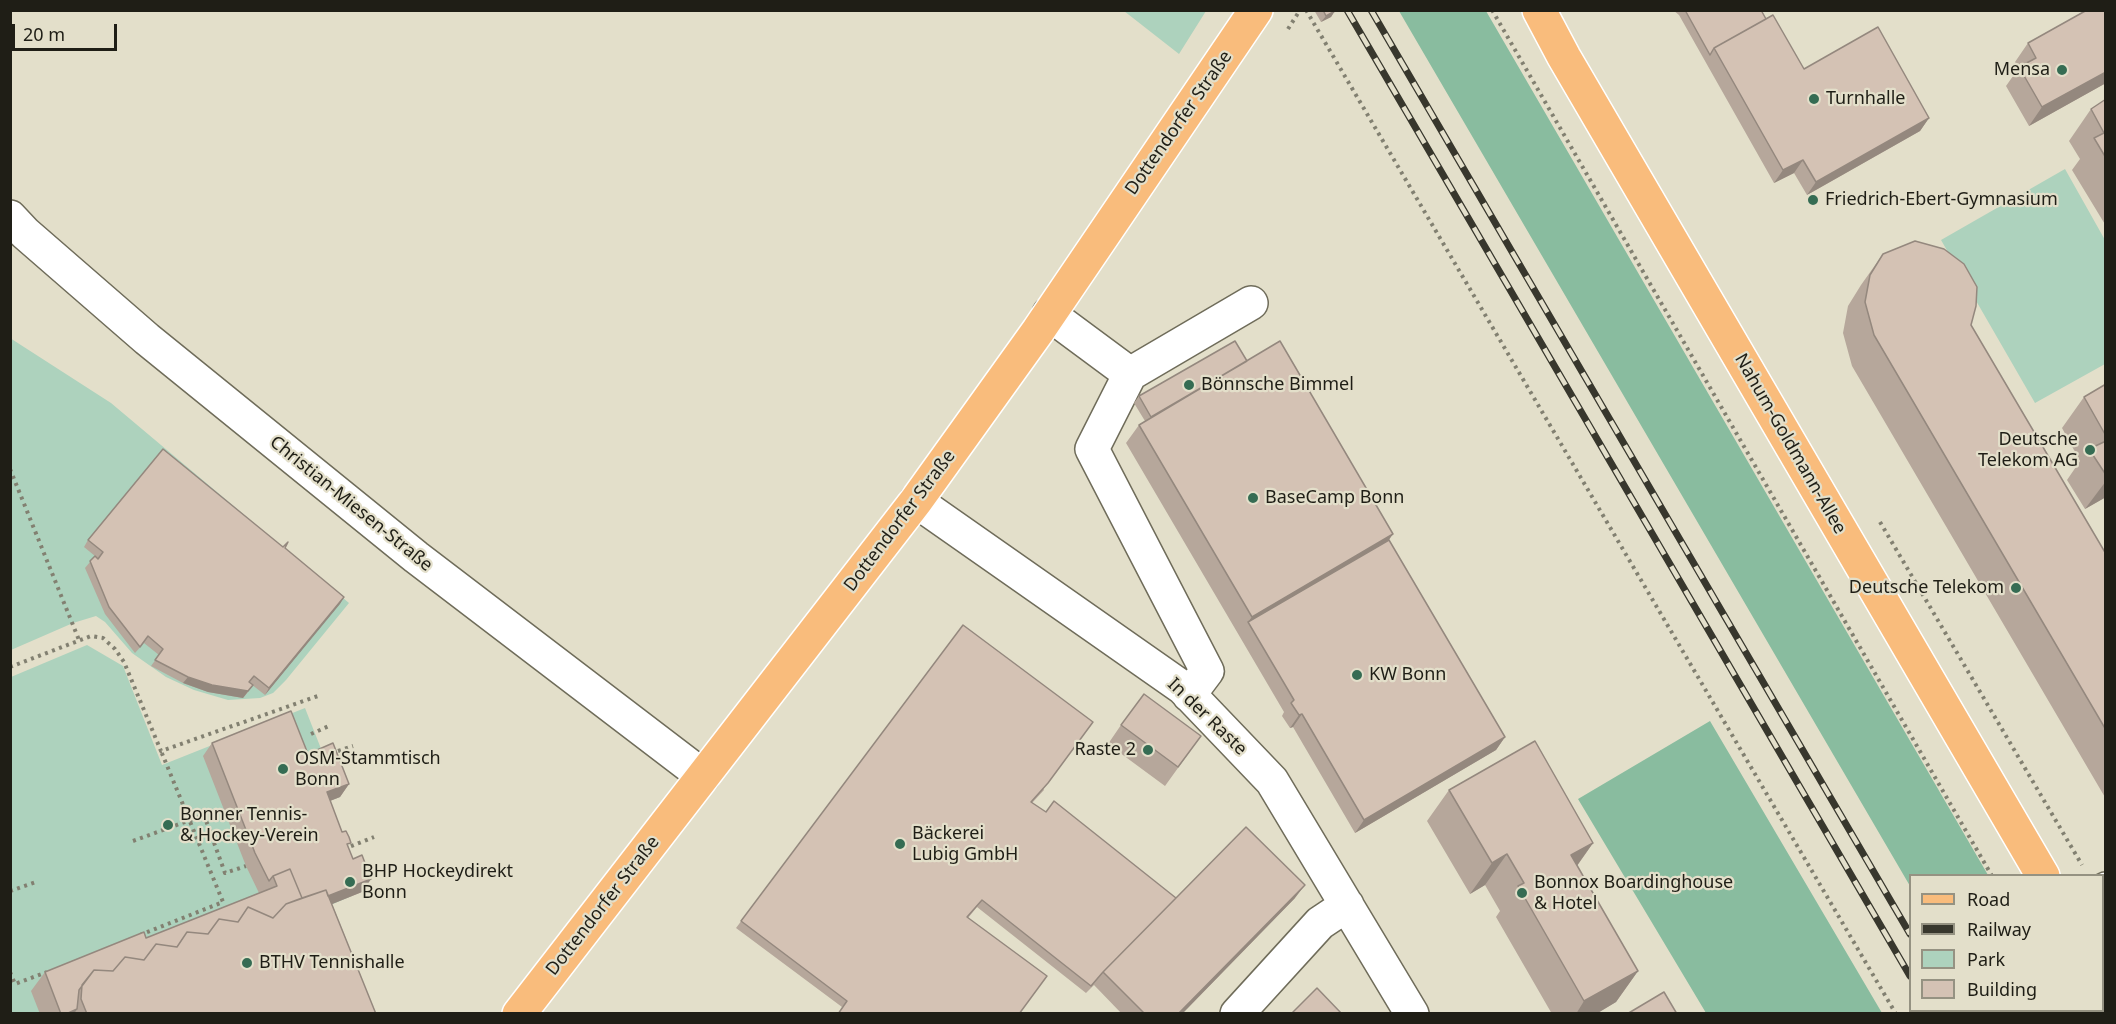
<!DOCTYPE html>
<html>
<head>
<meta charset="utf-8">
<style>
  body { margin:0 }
  #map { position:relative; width:2116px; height:1024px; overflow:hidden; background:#e3dfca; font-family:"Noto Sans",sans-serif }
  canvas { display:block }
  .frame { position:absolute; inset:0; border:12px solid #1f1e16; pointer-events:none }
  .legend { position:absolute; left:1909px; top:874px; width:195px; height:138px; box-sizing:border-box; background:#e3dfca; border:2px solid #959282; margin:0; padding:8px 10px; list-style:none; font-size:18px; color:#1f1e16 }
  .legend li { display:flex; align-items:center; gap:12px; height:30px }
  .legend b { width:30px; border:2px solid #959282 }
  .scale { position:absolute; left:12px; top:24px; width:105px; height:27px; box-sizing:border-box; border:3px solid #1f1e16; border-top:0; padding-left:8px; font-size:18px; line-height:21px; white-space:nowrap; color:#1f1e16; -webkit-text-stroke:4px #e3dfca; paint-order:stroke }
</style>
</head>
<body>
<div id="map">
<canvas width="2116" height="1024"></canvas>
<div class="frame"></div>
<ul class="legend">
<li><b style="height:8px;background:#f9bc7c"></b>Road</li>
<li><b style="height:8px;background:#38372d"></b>Railway</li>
<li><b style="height:16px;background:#add2bd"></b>Park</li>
<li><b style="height:16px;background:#d4c2b4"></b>Building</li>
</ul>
<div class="scale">20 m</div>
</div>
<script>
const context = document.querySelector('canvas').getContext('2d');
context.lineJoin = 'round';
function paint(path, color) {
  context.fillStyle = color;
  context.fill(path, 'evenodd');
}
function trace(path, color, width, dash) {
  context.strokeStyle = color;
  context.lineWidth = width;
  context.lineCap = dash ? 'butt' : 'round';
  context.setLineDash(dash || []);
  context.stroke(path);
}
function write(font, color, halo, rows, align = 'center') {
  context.font = font + ' "Noto Sans",sans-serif';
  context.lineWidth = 4.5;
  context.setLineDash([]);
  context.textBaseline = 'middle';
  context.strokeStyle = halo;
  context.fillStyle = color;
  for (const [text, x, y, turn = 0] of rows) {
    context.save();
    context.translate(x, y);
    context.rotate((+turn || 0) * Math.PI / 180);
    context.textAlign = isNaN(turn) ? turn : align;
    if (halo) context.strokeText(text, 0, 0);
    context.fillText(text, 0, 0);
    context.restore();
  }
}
const green = new Path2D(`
  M1124,11l82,-1v1l-27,43z
  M2065,169l40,71v124l-70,39 -94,-163z
  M10,338l101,65 238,200 -63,77 -13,13 -13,5 -32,2 -34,-10 -28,-13 -34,-24 -27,-31 -9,-6 -23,7 -62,27z
  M87,645l36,21 39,99 143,-57 35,89 -22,8 34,91 -43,18 41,99 -339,1v-337z`);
const forest = new Path2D(`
  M1399,11h87l502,864 -78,1v10z
  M1710,721l172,292h-176l-128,-214z
  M2067,1011l2,2 -84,1 -2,-3z`);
const path = new Path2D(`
  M1306,10l590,1004
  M1492,10l500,866
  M1288,29l12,-19
  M10,469l69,171
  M1880,522l202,343
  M10,667l81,-31 12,2 12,11 9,13 37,89 157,-55
  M311,734l18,-8
  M338,751l15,-5
  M133,841l71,-26 21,58 21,-7
  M344,849l30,-12
  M10,891l26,-9
  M140,935l83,-33 -62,-151
  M10,972l5,12 32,-12
  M2070,1010l1,4`);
const minor = new Path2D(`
  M10,217l15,16 122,106 269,218 287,219
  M1049,314l81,60 121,-71
  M1130,374l-38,75 115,222 -18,24
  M916,501l267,187 89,93 140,233
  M2102,891l4,-2
  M1237,1014l83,-91 27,-18`);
const major = new Path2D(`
  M1539,10l25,47 479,819
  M2102,978l4,5
  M519,1014l397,-513 122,-170 218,-321`);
const rail = new Path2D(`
  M1347,10l563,966
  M1371,10l539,924
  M1931,1010l1,4
  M1955,1010l2,4`);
const wall = new Path2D(`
  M1314,10h21l-4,7 -10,5z
  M1673,10h88l5,9 38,50 125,49 -9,13 -113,64 -13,-22 -20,10 -95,-168z
  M2028,43l78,40 -77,43 -23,-40 12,-17 -3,-7z
  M2106,99v127l-34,-56 8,-11 -11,-18 22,-32z
  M1883,254l88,71 135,229v245l-254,-433 -9,-33 5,-27 13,-21z
  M1247,361l142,179 116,197 -9,13 -141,83 -62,-106 -3,1 -8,-12 2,-4 -158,-269 13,-18 6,-4 -11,-18 5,-7z
  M2106,384v113l-21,12 -18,-29 13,-19 -18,-33 22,-31z
  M88,540l195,7 61,50 -79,98 -14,-11 -3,8 -5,6 -35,-6 -25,-9 -32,-17 8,-11 -15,-12 -9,10 -30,-39 -20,-46 10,-12 -11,-9z
  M963,625l81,165 -12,13 144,95h119l-113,116h-60l-28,-29 -8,8 -109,-86 -9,11 -126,89 -106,-79z
  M1121,725l80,11 -36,50 -57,-42z
  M212,743l96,11 41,30 -9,13 -10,4 23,58 18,20 -9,13 -30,12 44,110h-336l-9,-23 14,-19 101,-34 113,-45 -13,-27 -43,-110z
  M1449,790l144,53 -16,23 61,105 -22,31 -20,12h-44l-56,-97 4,-6 -15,-26 -15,9 -43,-73z`);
const shadedWall = new Path2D(`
  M1335,11l-4,6 -10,5 5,-6z
  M2106,72v11l-77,43 13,-19z
  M1929,118l-9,13 -113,64 9,-13z
  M1803,160l-9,13 -20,10 9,-13z
  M2106,481v16l-21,12z
  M1393,534l-13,19 -132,69 4,-5z
  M344,597l-4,7 -75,91 4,-7z
  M188,677l65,8 -10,13 -35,-6 -25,-9z
  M1302,714l-9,13 -3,1 9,-13z
  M1505,737l-9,13 -141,83 9,-13z
  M349,784l-9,13 -23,9 10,-14z
  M1593,843l-22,31v-19z
  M1507,854l-22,31 -15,9 22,-31z
  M371,879l-9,13 -72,29 13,-19z
  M1305,885l-10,13 -113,116h-4z
  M1638,971l-22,31 -20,12h-20l8,-13z
  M77,1009l-3,5h-8z`);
const building = new Path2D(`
  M1323,10h12v1l-9,5z
  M1685,10h76l5,9 -52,29 -4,7z
  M2087,10h19v62l-64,35 -23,-40 17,-9 -8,-15z
  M1773,15l31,54 74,-42 51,91 -113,64 -13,-22 -20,10 -69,-122z
  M2106,99v59l-12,-20 10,-5 -13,-24z
  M1915,241l29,8 20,15 13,23 -1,19 -5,19 135,229v176l-232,-395 -9,-33 5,-27 13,-21z
  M1235,341l12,20 -96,56 -12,-21z
  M1280,341l113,193 -141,83 -113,-192z
  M2106,384v52l-22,-39z
  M2106,441v34l-17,-26z
  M163,449l120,98 5,-5 -3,6 59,49 -75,91 -15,-12 -5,6 4,3 -5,6 -36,-6 -24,-8 -33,-17 8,-11 -15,-13 -8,11 -31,-40 -19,-46 5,-5 3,3 5,-7 -15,-12z
  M1389,540l116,197 -141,83 -62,-106 -3,1 -8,-12 3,-3 -46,-78z
  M963,625l130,97 -45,61 -17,19 15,10 8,-11 122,97 -73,74 -12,14 -109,-86 -15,17 80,59 -28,38h-181l9,-13 -106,-80z
  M1144,694l57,42 -23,31 -57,-42z
  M291,711l17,43 25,-11 16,41 -22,8 15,40 4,-1 3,6 2,6 -4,1 6,15 9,-4 9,24 -43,17 -2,-6 -24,8 -12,-29 -17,7 -4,5 -14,-28 -43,-110z
  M1535,741l58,102 -22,12 67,116 -54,30 -66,-115 6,-3 -17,-29 -15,9 -43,-73z
  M1246,827l59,58 -127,129h-33l-42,-42z
  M290,869l12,29 -16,6 -13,14 -25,-11 -10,15 -19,-3 -11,15 -21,-2 -10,15 -21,-3 -12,16 -19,-3 -12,14 -19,-1 -15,20 -2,19 -11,5h-5l-16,-42 99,-40 2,6 131,-52 -4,-10z
  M326,890l50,124h-289l-6,-15 1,-14 12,-15 19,1 12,-14 19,3 12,-16 21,3 10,-15 21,2 11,-15 19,3 10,-15 25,11 13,-14z
  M1317,988l25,26 -50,-1z
  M1664,992l13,22h-50z`);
const markers = [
  [2062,70,6,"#356c53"],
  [1814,99,6,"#356c53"],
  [1813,200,6,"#356c53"],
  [1189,385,6,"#356c53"],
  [2090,450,6,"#356c53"],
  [1253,498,6,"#356c53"],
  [2016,588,6,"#356c53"],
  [1357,675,6,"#356c53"],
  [1148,750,6,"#356c53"],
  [283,769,6,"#356c53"],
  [168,825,6,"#356c53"],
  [900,844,6,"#356c53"],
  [350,882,6,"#356c53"],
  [1522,893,6,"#356c53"],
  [247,963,6,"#356c53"]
];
const poiNames = [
  ["Mensa",2050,70,"right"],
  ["Turnhalle",1826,99],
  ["Friedrich-Ebert-Gymnasium",1825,200],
  ["Bönnsche Bimmel",1201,385],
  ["Deutsche",2078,440,"right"],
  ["Telekom AG",2078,461,"right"],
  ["BaseCamp Bonn",1265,498],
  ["Deutsche Telekom",2004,588,"right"],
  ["KW Bonn",1369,675],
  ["Raste 2",1136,750,"right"],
  ["OSM-Stammtisch",295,759],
  ["Bonn",295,780],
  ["Bonner Tennis-",180,815],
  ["& Hockey-Verein",180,836],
  ["Bäckerei",912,834],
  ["Lubig GmbH",912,855],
  ["BHP Hockeydirekt",362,872],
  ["Bonn",362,893],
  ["Bonnox Boardinghouse",1534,883],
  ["& Hotel",1534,904],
  ["BTHV Tennishalle",259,963]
];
const streetNames = [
  ["Dottendorfer Straße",1179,123,-55],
  ["Nahum-Goldmann-Allee",1790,444,60],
  ["Christian-Miesen-Straße",351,504,39],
  ["Dottendorfer Straße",900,521,-53],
  ["In der Raste",1207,717,44],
  ["Dottendorfer Straße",603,906,-52]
];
paint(green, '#add2bd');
paint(forest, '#89bc9f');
trace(minor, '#6f6c5a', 36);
trace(major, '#fff', 36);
trace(path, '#828071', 4, [3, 4.5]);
trace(minor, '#fff', 33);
trace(major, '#f9bc7c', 33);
trace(rail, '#38372d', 7);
trace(rail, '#e3dfca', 4.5, [14]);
paint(wall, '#b6a79b');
paint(shadedWall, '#94887e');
paint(building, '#d4c2b4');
trace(building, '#94887e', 1.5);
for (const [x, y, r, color] of markers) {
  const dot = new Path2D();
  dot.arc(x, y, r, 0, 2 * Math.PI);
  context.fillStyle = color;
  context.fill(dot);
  trace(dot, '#e3dfca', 2);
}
write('18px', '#1f1e16', '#e3dfca', poiNames, 'left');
write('18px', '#1f1e16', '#e3dfca', streetNames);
</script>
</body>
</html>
